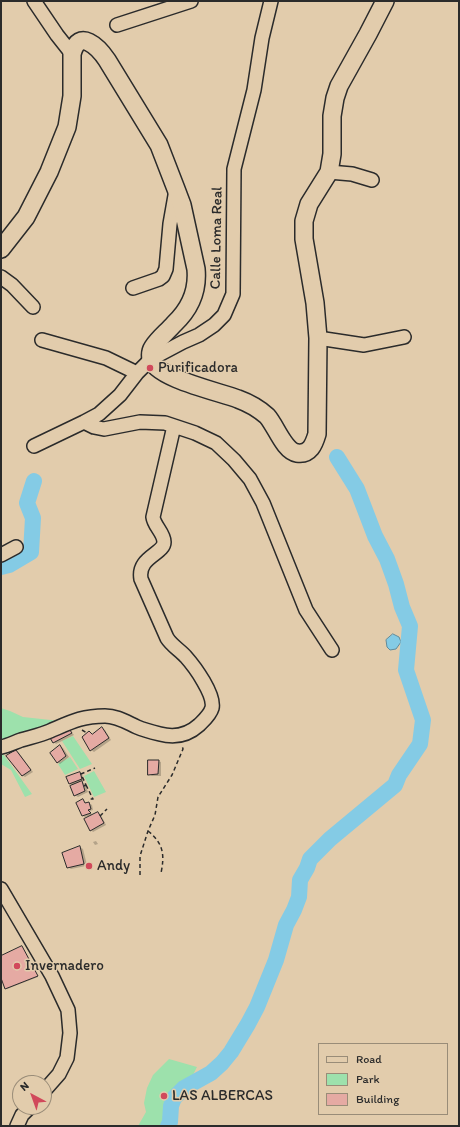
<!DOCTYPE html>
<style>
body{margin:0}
#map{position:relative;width:460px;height:1127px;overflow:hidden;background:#e2ccac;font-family:Itim,sans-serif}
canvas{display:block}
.frame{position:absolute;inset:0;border:2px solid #2b2b2b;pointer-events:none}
.legend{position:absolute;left:318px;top:1043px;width:130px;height:72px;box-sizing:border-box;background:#e2ccac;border:1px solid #998c78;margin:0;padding:5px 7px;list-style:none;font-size:12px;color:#2b2b2b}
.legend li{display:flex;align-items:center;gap:8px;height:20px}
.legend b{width:20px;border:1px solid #998c78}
.north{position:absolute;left:12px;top:1075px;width:40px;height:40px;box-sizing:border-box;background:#e2ccac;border:1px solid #998c78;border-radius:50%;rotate:319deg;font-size:11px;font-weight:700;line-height:16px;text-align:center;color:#2b2b2b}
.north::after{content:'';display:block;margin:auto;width:14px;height:18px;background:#d1495b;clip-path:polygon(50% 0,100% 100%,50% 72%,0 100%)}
</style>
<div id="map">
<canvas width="460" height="1127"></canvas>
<div class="frame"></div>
<ul class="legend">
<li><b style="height:5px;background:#e2ccac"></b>Road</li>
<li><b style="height:11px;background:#9de1ac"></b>Park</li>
<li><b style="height:11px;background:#e5aaa3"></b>Building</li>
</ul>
<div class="north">N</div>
</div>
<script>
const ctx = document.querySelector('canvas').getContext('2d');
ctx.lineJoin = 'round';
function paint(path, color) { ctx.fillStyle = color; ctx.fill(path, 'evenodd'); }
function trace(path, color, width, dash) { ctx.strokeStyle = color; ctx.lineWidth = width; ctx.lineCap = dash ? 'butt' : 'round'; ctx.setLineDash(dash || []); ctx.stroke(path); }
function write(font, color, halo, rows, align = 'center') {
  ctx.font = font + ' Itim,sans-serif'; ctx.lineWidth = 3; ctx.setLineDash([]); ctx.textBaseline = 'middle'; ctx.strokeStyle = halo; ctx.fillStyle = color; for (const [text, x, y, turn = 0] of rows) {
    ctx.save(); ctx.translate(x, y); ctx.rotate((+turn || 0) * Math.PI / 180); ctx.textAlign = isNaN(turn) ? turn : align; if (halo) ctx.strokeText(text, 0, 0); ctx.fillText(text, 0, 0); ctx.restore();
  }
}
paint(new Path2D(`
 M1,708L10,711L23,717L60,721L1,742Z
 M73,736L92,764L80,769L62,741Z
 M1,751L32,794L25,797L11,770L1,764Z
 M70,757L78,769L65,775L58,764Z
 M94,771L106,792L94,797L84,776Z
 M169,1059L197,1067L167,1126H138L146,1112L144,1103L147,1088L153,1075Z`), '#9de1ac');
const water = new Path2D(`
 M393,634L399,637L401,642L396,649L390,650L387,647L386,640Z`);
paint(water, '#84cbe5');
trace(water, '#608b9b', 1);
paint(new Path2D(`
 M102,728L105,730L111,740L94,752L91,750L89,732L93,735Z
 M69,729L74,735L56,744L54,742Z
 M60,746L63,748L69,757L60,764L57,762Z
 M16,751L19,753L33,772L25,777L22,775Z
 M158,761L161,762V776H152L149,774Z
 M80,773L82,774L84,781L82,782L85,784L88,792L78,797L75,795L74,786L70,784L68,777Z
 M83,801L86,804L89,803L92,805L93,810L90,811L92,815L85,817L83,816Z
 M98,814L101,815L106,825L93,832L91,830L93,815V816Z
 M96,841L98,844L95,845L93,842Z
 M80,847L83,849L87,865L93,863V868L89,870L86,866L71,869L68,867Z
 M23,948L38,977L7,989L1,976V957Z`), '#0003');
trace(new Path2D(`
 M1,567L9,565L31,552L33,518L27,503L34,481
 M168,1126L170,1122L171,1106L174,1098L184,1088L211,1073L222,1063L231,1052L248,1024L257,1007L276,960L286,925L294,910L299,897L300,880L307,868L310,859L330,839L395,785L399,775L420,744L423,720L406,670L410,626L402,607L396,584L387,559L375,536L357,489L337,457`), '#84cbe5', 16);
const building = new Path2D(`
 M67,726L72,733L53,743L49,736Z
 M102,727L109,738L90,751L82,737L89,731L92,734Z
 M60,745L66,756L57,763L50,753Z
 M16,750L31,770L22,776L6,756Z
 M148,760H159L158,774L148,775Z
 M80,772L82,779L69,784L66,777Z
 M82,781L85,791L74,796L70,786Z
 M83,799L85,803L89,802L91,809L88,810L91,813L82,816L76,803Z
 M98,812L104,823L90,831L84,819Z
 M80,846L84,864L67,868L62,853Z
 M22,946L38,976L5,989L1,978V956Z`);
paint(building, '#e5aaa3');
trace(building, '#2b2b2b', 1);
const minor = new Path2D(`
 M34,1L57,35L72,54
 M117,25L191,1
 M329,172L352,174L372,180
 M1,277L12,285L33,307
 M133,288L159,279L163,276L166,269L170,224L176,190
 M318,338L364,345L404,337
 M42,340L106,358L137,373
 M84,422L94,427L104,429L140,422L165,423L195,433L216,443L234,460L250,479L263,503L306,610L332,650
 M34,446L84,422L99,414L120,395L137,373L151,359L183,342L199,335L214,325L224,315L233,294L234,169L254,90L262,38L271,1
 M1,555L16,547
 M1,747C8,746 15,742 21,740C31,737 41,735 50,731C71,722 82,716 105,716C117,716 126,722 137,727C144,730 152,732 160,734C175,738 188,735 199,725C204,720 210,715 212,708C215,695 195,667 186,657C180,650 172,646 167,638L141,579C137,557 164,554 164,542C164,533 154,526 153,517L174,426
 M1,889L52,976L68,1010L70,1033L67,1058L59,1074L44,1091
 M17,1126L22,1115L30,1107`);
const major = new Path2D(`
 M1,249L26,217L49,172L67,127L72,96V54C79,27 99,48 107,60L159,145L176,189L182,205L196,269C198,290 190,309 174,324C167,332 159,338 153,347C151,350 150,354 151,359C155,378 220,392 238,399C249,403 258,408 267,416C276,426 284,451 297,453C310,455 314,444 317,434L318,338L315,303L304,239V221L309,204L329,172L332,154V116L335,98L339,86L368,34L385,1`);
trace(minor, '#2b2b2b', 16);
trace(major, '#2b2b2b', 20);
trace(new Path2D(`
 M82,730L87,733
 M86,785L93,799H90
 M84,786L86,785L81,774L95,768
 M100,816L107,809
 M148,831C163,843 165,854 161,873
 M140,875V856L148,831L155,815L158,797L172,775L183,749L182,745`), '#2b2b2b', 1.5, [4, 3]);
trace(minor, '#e2ccac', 13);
trace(major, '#e2ccac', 17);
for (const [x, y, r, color] of [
 [150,368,4,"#d1495b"],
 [89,866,4,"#d1495b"],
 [17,966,4,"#d1495b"],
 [164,1096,4,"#d1495b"]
]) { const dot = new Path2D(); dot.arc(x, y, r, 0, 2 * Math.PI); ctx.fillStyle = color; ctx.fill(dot); trace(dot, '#e2ccac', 1.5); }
write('15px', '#2b2b2b', '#e2ccac', [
 ["Calle Loma Real",217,238,-89]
]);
write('15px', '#2b2b2b', '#e2ccac', [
 ["Purificadora",158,368],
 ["Andy",97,866],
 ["Invernadero",25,966],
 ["LAS ALBERCAS",172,1096]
], 'left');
</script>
